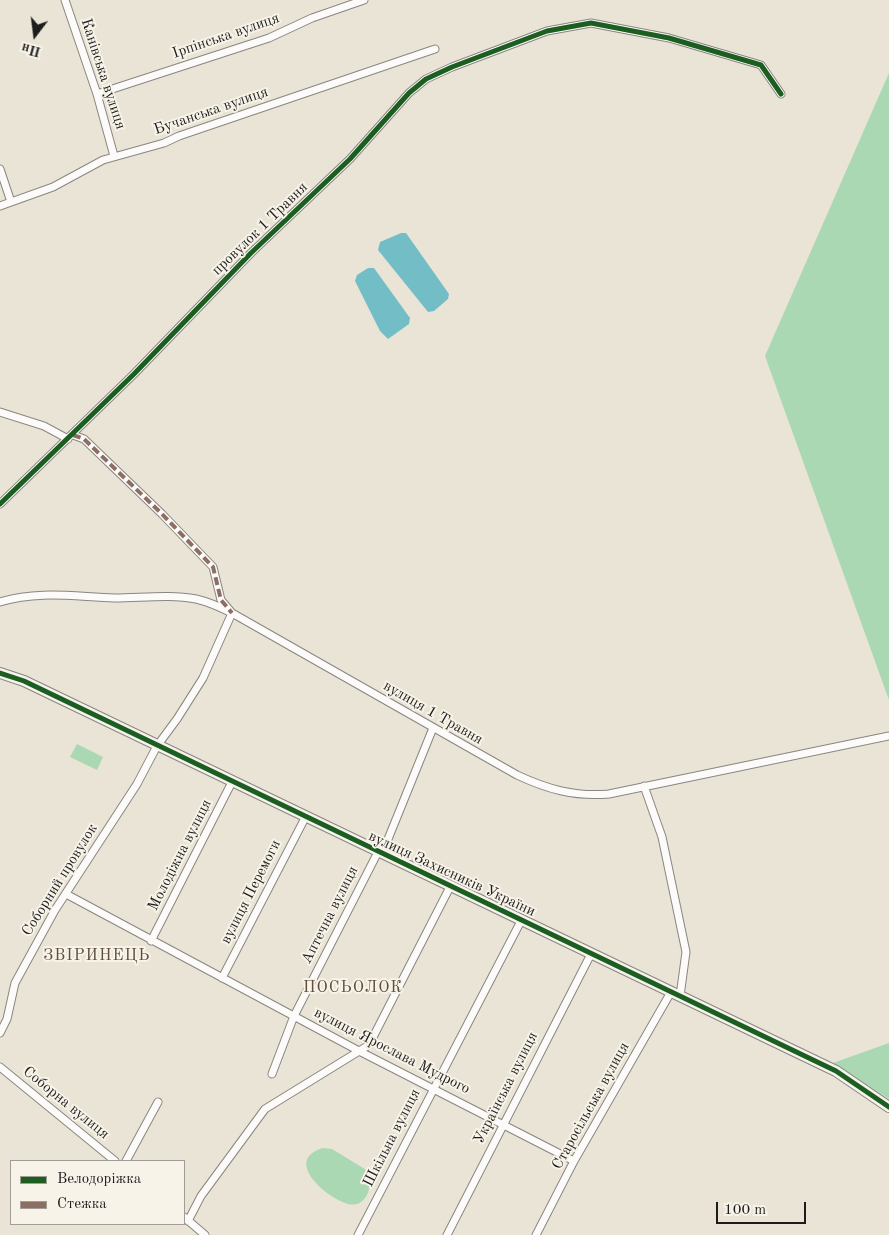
<!DOCTYPE html>
<meta charset="utf-8">
<style>
body{margin:0}
#map{position:relative;width:889px;height:1235px;overflow:hidden;background:#e9e4d6;font-family:"Old Standard TT",serif}
canvas{display:block}
.legend{position:absolute;left:10px;top:1160px;width:175px;height:65px;box-sizing:border-box;background:#f7f3e8;border:1px solid #9f9d96;margin:0;padding:6px 9px;list-style:none;font-size:15px;color:#1c1c1c}
.legend li{display:flex;align-items:center;gap:10px;height:25px}
.legend b{width:25px;border:1px solid #9f9d96}
.north{position:absolute;left:10px;top:10px;width:50px;height:50px;-webkit-text-stroke:4px #f7f3e8;paint-order:stroke;rotate:195deg;font-size:14px;font-weight:700;line-height:20px;text-align:center;color:#1c1c1c}
.north::after{content:'';display:block;margin:auto;width:18px;height:22px;background:#1c1c1c;clip-path:polygon(50% 0,100% 100%,50% 72%,0 100%)}
.scale{position:absolute;left:716px;top:1202px;width:90px;height:22px;box-sizing:border-box;border:2px solid #1c1c1c;border-top:0;padding-left:6px;font-size:15px;line-height:18px;white-space:nowrap;color:#1c1c1c;-webkit-text-stroke:4px #f7f3e8;paint-order:stroke}
</style>
<div id="map">
<canvas width="889" height="1235"></canvas>
<ul class="legend">
<li><b style="height:6px;background:#1b5e20"></b>Велодоріжка</li>
<li><b style="height:6px;background:#8d6e63"></b>Стежка</li>
</ul>
<div class="north">Пн</div>
<div class="scale">100 m</div>
</div>
<script>
const ctx = document.querySelector('canvas').getContext('2d');
ctx.lineJoin = 'round';
function paint(path, color) { ctx.fillStyle = color; ctx.fill(path, 'evenodd'); }
function trace(path, color, width, dash) { ctx.strokeStyle = color; ctx.lineWidth = width; ctx.lineCap = dash ? 'butt' : 'round'; ctx.setLineDash(dash || []); ctx.stroke(path); }
function write(font, color, halo, rows, align = 'center') {
  ctx.font = font + ' "Old Standard TT",serif'; ctx.lineWidth = 4; ctx.setLineDash([]); ctx.textBaseline = 'middle'; ctx.strokeStyle = halo; ctx.fillStyle = color; for (const [text, x, y, turn = 0] of rows) {
    ctx.save(); ctx.translate(x, y); ctx.rotate((+turn || 0) * Math.PI / 180); ctx.textAlign = isNaN(turn) ? turn : align; if (halo) ctx.strokeText(text, 0, 0); ctx.fillText(text, 0, 0); ctx.restore();
  }
}
paint(new Path2D(`
 M889,73V700L765,356Z
 M77,744L103,757L97,770L70,757Z
 M889,1043V1099L833,1063Z
 M323,1148L332,1149L368,1171C374,1186 366,1211 345,1203C325,1196 283,1160 323,1148Z`), '#aad8b2');
paint(new Path2D(`
 M401,233H406L449,294L448,299L434,311L428,312L378,250L380,242Z
 M368,268H374L410,318L409,324L388,339L380,331L355,281L357,275Z`), '#73bec6');
const street = new Path2D(`
 M65,0L97,94L114,156
 M97,94L269,38L312,18L364,0
 M0,169L11,202
 M0,206L53,187L103,160L164,143L179,136L435,49
 M0,412L44,426L68,439
 M0,504L134,374L251,253L350,159L409,93L426,79L452,67L547,31L591,23L669,38L761,65L781,94
 M0,602C39,590 76,597 115,598C141,598 170,594 196,599C209,602 220,607 232,613L517,775C547,789 574,797 609,794L889,736
 M382,854L433,728
 M66,894L359,1051L574,1161
 M151,941L232,782
 M222,978L305,818
 M0,1033L7,1019L15,983L55,910L137,784L157,746L177,719L203,678L232,613L221,600L213,567L162,514L84,439L73,435
 M0,1067L115,1161
 M272,1074L294,1016L378,852
 M126,1161L158,1102
 M184,1217L205,1235
 M188,1221L201,1196L265,1109L369,1045L450,887
 M358,1235L521,921
 M447,1235L591,954
 M536,1235L574,1161L671,992L680,996L686,952L662,837L644,786`);
const secondary = new Path2D(`
 M0,673L24,681L836,1071L889,1107`);
trace(street, '#898680', 9);
trace(secondary, '#898680', 12);
trace(street, '#fcfbf9', 7);
trace(secondary, '#f6f2ee', 10);
trace(new Path2D(`
 M73,435L84,439L162,514L213,567L221,600L232,613`), '#8d6e63', 4, [8, 4]);
trace(new Path2D(`
 M0,504L134,374L251,253L350,159L409,93L426,79L452,67L547,31L591,23L669,38L761,65L781,94
 M0,673L24,681L836,1071L889,1107`), '#1b5e20', 5);
write('15px', '#1c1c1c', '#f7f3e8', [
 ["Ірпінська вулиця",226,36,-19],
 ["Канівська вулиця",103,74,72],
 ["Бучанська вулиця",211,111,-19],
 ["провулок 1 Травня",260,229,-44],
 ["вулиця 1 Травня",433,713,30],
 ["Молодіжна вулиця",180,855,-63],
 ["вулиця Захисників України",452,874,25],
 ["Соборний провулок",60,880,-58],
 ["вулиця Перемоги",251,892,-63],
 ["Аптечна вулиця",330,915,-63],
 ["вулиця Ярослава Мудрого",392,1051,27],
 ["Українська вулиця",506,1088,-63],
 ["Соборна вулиця",66,1103,39],
 ["Старосільська вулиця",591,1106,-61],
 ["Шкільна вулиця",392,1138,-63]
]);
ctx.letterSpacing = '1px';
write('16px', '#614f3e', '#f7f3e8', [
 ["ЗВІРИНЕЦЬ",97,956],
 ["ПОСЬОЛОК",353,988]
]);
ctx.letterSpacing = '0px';
</script>
